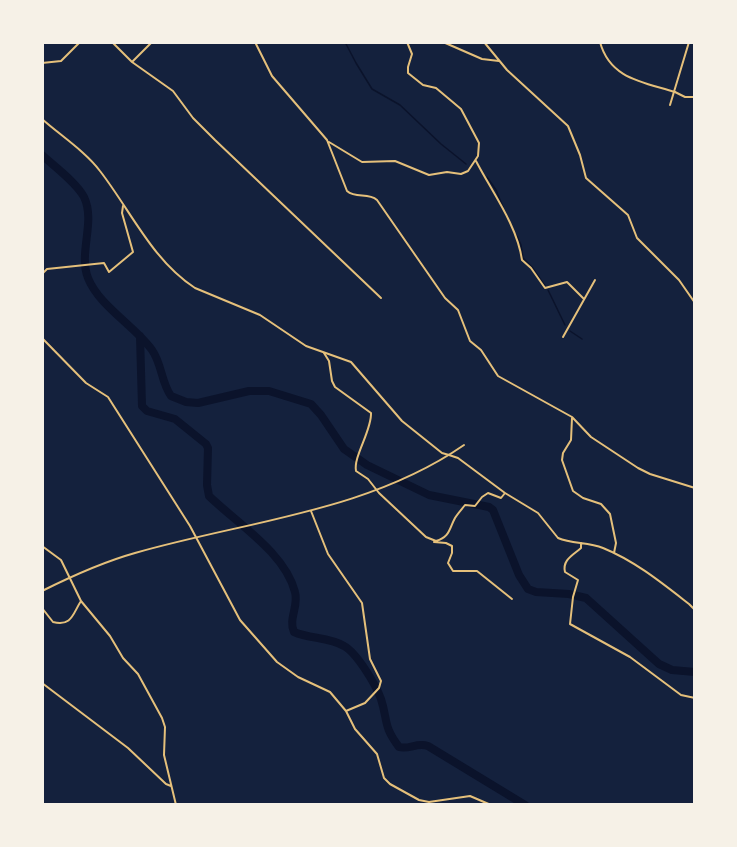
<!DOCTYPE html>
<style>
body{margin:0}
#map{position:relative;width:737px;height:847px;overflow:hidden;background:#14213d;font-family:"Space Grotesk",sans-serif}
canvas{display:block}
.frame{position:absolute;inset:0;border:44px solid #f6f1e7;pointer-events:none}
</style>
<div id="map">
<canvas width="737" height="847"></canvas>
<div class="frame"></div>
</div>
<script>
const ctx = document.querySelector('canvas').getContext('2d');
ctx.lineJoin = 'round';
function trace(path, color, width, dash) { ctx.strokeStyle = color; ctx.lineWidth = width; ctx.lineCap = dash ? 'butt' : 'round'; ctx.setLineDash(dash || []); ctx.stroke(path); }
trace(new Path2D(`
 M345,42L356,63L372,89L400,105L441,144L466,164
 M487,177L496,190L503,207
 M517,236L521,245L523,258L532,267L545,286
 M548,290L565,325
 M570,331L582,339`), '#0b132b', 1.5);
trace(new Path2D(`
 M42,155C54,166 77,183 84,197C96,222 78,253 88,278C99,306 135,326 152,350C162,364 161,382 171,396L186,402L198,403L249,391H269L311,404L321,415L344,449L367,465L429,495L489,507L493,510L519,575L528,589L536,592L569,594L586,598L659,664L672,670L695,672
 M140,336L142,406L147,411L175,419L206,444L208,448L207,485L209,496C238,524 285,553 295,592C299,606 288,619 294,632C310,639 329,637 344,646C357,653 376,685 381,699C388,721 383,726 399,747C409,750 417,742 428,746L525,805`), '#0b132b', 8);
trace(new Path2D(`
 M112,42L132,62L173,91L193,118L215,140L381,298
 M255,42L272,76L327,140L347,191C356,199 368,192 377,200L445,298L458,310L470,341L481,350L498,376L572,417L591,437L638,468L650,474L695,488
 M443,42L482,59L499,61
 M484,42L507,70L568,126L580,155L586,178L628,215L637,238L679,280L695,303
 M132,62L152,42
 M42,63L61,61L80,42
 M675,92L685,97H695
 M329,142L362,162L395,161L429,175L447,172L461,174L468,171L478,156L479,143L461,109L436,88L423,85L408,73V67L412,54L407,42
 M476,161C492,192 517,225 522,260L531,268L545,288L567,282L584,299
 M42,274L47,269L104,263L109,272L133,252L122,213L123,206
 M42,338L86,383L108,397L190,526L240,620L277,662L298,677L330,692L346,711L355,729L377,754L384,778L390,784L419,800L429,802L470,796L491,805
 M324,353L329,361L332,381L335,387L371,413C372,430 353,457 356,471L368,479L379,493L426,537L436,541C450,537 449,529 455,518C458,513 462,509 465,505L475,506L482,497L488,493L501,498L505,493
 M572,418L571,440L563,453L562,460L573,491L583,498L601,504L610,514L616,543L614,553
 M449,455L458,458L505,493L538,513L558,538C572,544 588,542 603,548C635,561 662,583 689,604L695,610
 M311,511L328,554L362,603L370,659L381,681L379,688L365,703L346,711
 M434,542L446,543L452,546V553L448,563L453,571H477L512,599
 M581,543V548C573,555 562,560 565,572L578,580L573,597L570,624L630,657L681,695L695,698
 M42,546L61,560L81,601L110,636L123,658L138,674L162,718L165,727L164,755L176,805
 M42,608L53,622C72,627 73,613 81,601
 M42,683L128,748L166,784L171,786`), '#e5c07b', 2);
trace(new Path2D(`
 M600,42C610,79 643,82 675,92
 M670,105L689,42
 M42,119C60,135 86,152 100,171C131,211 152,260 195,288L260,315L306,346L351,362L402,421L442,453L449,455
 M563,337L595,280
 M42,591C72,576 103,562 135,553C246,521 367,512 464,445`), '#e5c07b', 2);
</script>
